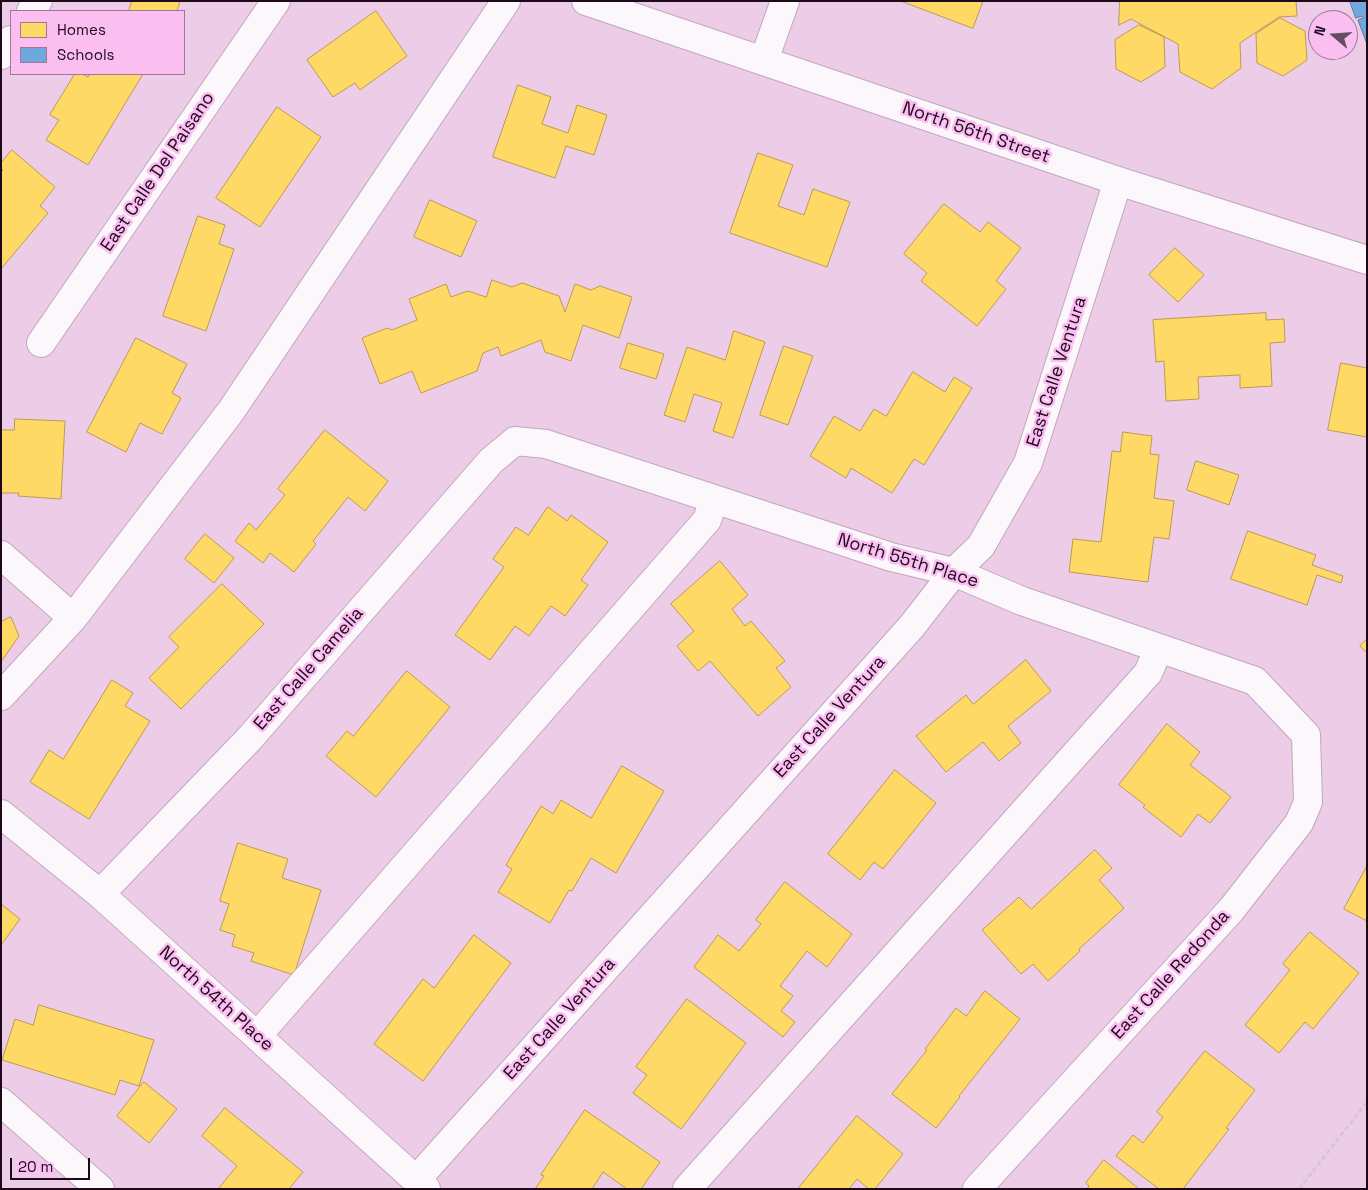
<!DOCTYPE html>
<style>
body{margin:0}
#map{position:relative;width:1368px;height:1190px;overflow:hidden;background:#edcce7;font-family:"Space Grotesk",sans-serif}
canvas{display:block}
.frame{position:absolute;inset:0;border:2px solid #1e091c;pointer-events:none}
.legend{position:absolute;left:10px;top:10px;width:175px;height:65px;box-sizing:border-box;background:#fabef1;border:1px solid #a2769c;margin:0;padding:6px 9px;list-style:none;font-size:15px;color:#1e091c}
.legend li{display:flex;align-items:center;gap:10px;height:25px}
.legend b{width:25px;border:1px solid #a2769c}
.north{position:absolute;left:1308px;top:10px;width:50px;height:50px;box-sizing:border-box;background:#fabef1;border:1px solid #a2769c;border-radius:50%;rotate:288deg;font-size:14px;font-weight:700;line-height:20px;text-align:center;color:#1e091c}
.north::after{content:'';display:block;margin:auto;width:18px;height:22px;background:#664d63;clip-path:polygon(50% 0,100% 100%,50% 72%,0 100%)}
.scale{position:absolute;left:10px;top:1158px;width:80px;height:22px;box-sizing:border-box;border:2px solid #1e091c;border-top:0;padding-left:6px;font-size:15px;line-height:18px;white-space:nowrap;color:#1e091c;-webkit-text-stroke:4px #fabef1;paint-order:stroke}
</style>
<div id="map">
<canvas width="1368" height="1190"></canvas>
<div class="frame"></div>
<ul class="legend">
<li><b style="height:14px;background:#ffd966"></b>Homes</li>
<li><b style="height:14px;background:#6fa8dc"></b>Schools</li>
</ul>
<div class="north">N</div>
<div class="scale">20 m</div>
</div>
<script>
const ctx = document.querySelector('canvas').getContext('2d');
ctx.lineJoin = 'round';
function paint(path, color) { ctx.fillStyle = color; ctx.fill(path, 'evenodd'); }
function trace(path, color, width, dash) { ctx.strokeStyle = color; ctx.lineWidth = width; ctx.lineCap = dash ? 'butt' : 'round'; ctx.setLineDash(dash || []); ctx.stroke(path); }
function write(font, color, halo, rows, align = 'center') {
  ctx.font = font + ' "Space Grotesk",sans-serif'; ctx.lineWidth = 5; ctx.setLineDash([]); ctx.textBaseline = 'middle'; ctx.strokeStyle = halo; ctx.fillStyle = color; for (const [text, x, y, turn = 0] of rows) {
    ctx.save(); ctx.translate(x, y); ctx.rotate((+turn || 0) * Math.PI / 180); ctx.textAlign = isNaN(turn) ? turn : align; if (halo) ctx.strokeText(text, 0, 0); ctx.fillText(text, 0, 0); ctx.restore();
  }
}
const homes = new Path2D(`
 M132,1H180L177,11H129Z
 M901,1H983L973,28Z
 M1120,1H1296L1297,16L1279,17L1240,43L1241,68L1212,89L1180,72L1178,44L1131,19L1119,25Z
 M376,11L407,56L360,90L355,83L333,97L307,60Z
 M1280,18L1305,31L1307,60L1283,76L1257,63L1256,34Z
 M1139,25L1164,37L1165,67L1141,82L1116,69L1115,40Z
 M75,74H82L88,77L90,74H143L88,165L46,140L59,120L50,115Z
 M518,85L551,97L542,124L568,133L577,105L607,115L594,155L566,146L555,178L493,157Z
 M277,107L321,137L260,227L216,198Z
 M12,150L55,187L40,206L48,213L1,269V172L3,170L1,168V163Z
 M758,153L793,165L778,206L804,215L813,189L850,202L827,267L730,233Z
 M430,200L477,221L461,257L414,237Z
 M944,204L980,232L988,222L1021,248L996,281L1006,289L977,326L921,281L927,273L904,254Z
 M198,216L225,225L219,244L234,249L206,331L163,316Z
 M1175,248L1204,275L1178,302L1149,275Z
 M492,280L512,287L522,283L559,296L565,312L575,284L591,290L600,286L632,297L619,338L583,325L571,361L545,352L541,340L501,356L498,347L483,353L477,371L421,393L412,371L380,384L362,338L387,328L392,330L417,320L409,299L446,284L451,297L468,291L486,297Z
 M1266,313V320L1284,319L1285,342L1270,343L1272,386L1240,388V375L1198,377L1199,399L1166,401L1164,361L1156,362L1153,320Z
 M734,331L765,342L733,438L713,431L722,403L694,394L685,422L664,415L687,347L725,360Z
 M136,338L187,364L172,393L181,398L162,434L140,423L126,452L87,432Z
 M628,343L664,354L656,379L620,368Z
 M784,346L813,356L788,425L760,415Z
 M1341,363L1367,368V437L1328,430Z
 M913,372L945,392L954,377L972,388L924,465L914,459L892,493L851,468L846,478L810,456L834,416L860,431L874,409L886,416Z
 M15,419L65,421L61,499L18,496L19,493H1V430H14Z
 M325,430L388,481L365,511L348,497L313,541L316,544L294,572L270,553L263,563L235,541L249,523L256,530L285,495L278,489Z
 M1123,432L1152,436L1150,454L1159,455L1154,498L1174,501L1169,539L1154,537L1148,582L1069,572L1073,539L1101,542L1112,451L1120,452Z
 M1196,461L1239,475L1229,505L1187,490Z
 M548,507L567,521L571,515L608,542L581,580L588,585L565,616L551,606L529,636L515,626L490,660L455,635L504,567L493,559L516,527L528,535Z
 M1248,531L1316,555L1312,565L1343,576L1341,583L1317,575L1307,605L1231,579Z
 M205,534L234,558L214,583L185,559Z
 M720,561L748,595L732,609L745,626L751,621L785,661L776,668L791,687L758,716L710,661L698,671L677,646L694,631L671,604Z
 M222,584L264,624L181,709L149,678L179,647L169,637Z
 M11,617L19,636L1,662V622Z
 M1367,639V653L1360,646Z
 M1026,660L1051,691L1008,726L1021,743L999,761L983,742L946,772L916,736L966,695L973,704Z
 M407,671L450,707L376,797L326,756L347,731L353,736Z
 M112,680L133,693L125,706L150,721L89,819L30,782L49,750L63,759Z
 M1167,724L1200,752L1190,765L1231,797L1210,823L1198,814L1181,837L1143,807L1145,805L1119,785Z
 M622,766L664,791L616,873L591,858L572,891L569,890L550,923L498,892L512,869L506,865L541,806L553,814L561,800L591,818Z
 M895,770L936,803L883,869L874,862L860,880L828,854Z
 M238,843L288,859L282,878L321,890L294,975L251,961L254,953L232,946L235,935L220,930L229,904L220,901Z
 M1095,850L1112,868L1099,880L1124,908L1079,949L1080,951L1048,981L1033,964L1021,974L982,930L1019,897L1031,909Z
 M1367,866V921L1344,909Z
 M785,882L852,934L827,967L807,951L780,986L793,996L781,1011L795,1022L783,1037L694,967L718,935L739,951L761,924L756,920Z
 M1,904L20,919L1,945Z
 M1310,932L1359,973L1313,1029L1305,1022L1279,1053L1245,1025L1290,970L1283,964Z
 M474,935L511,963L423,1081L374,1044L423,979L434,988Z
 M985,991L1020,1019L959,1096L960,1097L936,1128L892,1094L927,1050L925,1049L956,1008L966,1016Z
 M687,999L746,1043L681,1129L633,1093L647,1075L636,1067Z
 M39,1005L154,1040L139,1086L120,1080L115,1095L2,1060L15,1019L33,1025Z
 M1205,1051L1255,1090L1226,1128L1229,1129L1183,1189H1159L1116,1156L1133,1135L1143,1143L1163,1117L1157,1112Z
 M144,1082L177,1109L149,1143L117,1116Z
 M225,1108L303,1172L289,1189H218L237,1166L202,1136Z
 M585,1110L660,1162L641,1189H627L603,1172L592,1189H535L544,1176L541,1175Z
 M857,1116L903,1154L875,1189H869L857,1179L849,1189H798Z
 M1104,1160L1139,1189H1087L1089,1186L1086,1183Z`);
paint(homes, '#ffd966');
trace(homes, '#bc9b50', 1);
const schools = new Path2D(`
 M1350,1H1367V44L1358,20L1363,18L1362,16L1356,18Z`);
paint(schools, '#6fa8dc');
trace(schools, '#5778a2', 1);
const minor = new Path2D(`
 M31,11L38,1
 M1,55L11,40
 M764,60L785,1
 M41,343L276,1
 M1,555L73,618
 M1,696L73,618L231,411L506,1
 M1,814L100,894L426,1189
 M100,894L250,738L491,461L515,441L546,444L891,557L954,572L1022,601L1255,681L1306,735L1308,802L1299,823L1231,910L977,1189
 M257,1036L707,520L714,499
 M1,1102L100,1189
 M416,1180L912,626L954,572L981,546L1028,463L1118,181
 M687,1189L1148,673L1159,648`);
const major = new Path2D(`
 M586,1L1118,181L1367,260`);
trace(minor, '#c0a7bd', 30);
trace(major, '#c0a7bd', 30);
trace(new Path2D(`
 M1299,1189L1367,1102`), '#d2c9d0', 3, [5, 2.5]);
trace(minor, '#fcf7fb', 28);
trace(major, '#fcf7fb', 28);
write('18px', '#1e091c', '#fabef1', [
 ["North 56th Street",976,133,19],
 ["East Calle Del Paisano",158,172,-56],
 ["East Calle Ventura",1057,372,-72],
 ["North 55th Place",908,561,17],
 ["East Calle Camelia",309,669,-49],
 ["East Calle Ventura",830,717,-48],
 ["East Calle Redonda",1171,975,-48],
 ["North 54th Place",216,999,42],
 ["East Calle Ventura",560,1019,-48]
]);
</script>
